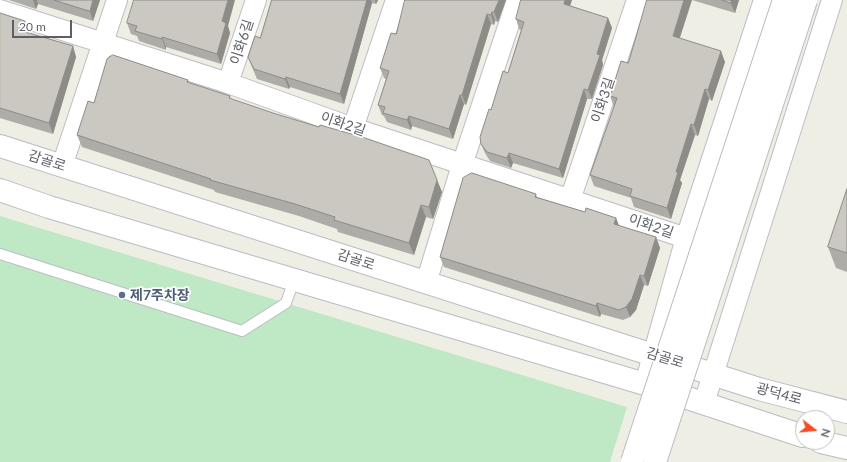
<!DOCTYPE html>
<meta charset="utf-8">
<style>
body{margin:0}
#map{position:relative;width:847px;height:462px;overflow:hidden;background:#efeee4;font-family:Lato,sans-serif}
canvas{display:block}
.north{position:absolute;left:795px;top:410px;width:40px;height:40px;box-sizing:border-box;background:#fff;border:1px solid #bebfc2;border-radius:50%;rotate:106deg;font-size:11px;font-weight:700;line-height:16px;text-align:center;color:#5c5f66}
.north::after{content:'';display:block;margin:auto;width:14px;height:18px;background:#f34d27;clip-path:polygon(50% 0,100% 100%,50% 72%,0 100%)}
.scale{position:absolute;left:12px;top:20px;width:60px;height:18px;box-sizing:border-box;border:2px solid #5c5f66;border-top:0;padding-left:5px;font-size:12px;line-height:14px;white-space:nowrap;color:#5c5f66;-webkit-text-stroke:3px #fff;paint-order:stroke}
</style>
<div id="map">
<canvas width="847" height="462"></canvas>
<div class="north">N</div>
<div class="scale">20 m</div>
</div>
<script>
const ctx = document.querySelector('canvas').getContext('2d');
ctx.lineJoin = 'round';
function paint(path, color) { ctx.fillStyle = color; ctx.fill(path, 'evenodd'); }
function trace(path, color, width, dash) { ctx.strokeStyle = color; ctx.lineWidth = width; ctx.lineCap = dash ? 'butt' : 'round'; ctx.setLineDash(dash || []); ctx.stroke(path); }
function write(font, color, halo, rows, align = 'center') {
  ctx.font = font + ' Lato,"Noto Sans KR",sans-serif'; ctx.lineWidth = 3.5; ctx.setLineDash([]); ctx.textBaseline = 'middle'; ctx.strokeStyle = halo; ctx.fillStyle = color; for (const [text, x, y, turn = 0] of rows) {
    ctx.save(); ctx.translate(x, y); ctx.rotate((+turn || 0) * Math.PI / 180); ctx.textAlign = isNaN(turn) ? turn : align; if (halo) ctx.strokeText(text, 0, 0); ctx.fillText(text, 0, 0); ctx.restore();
  }
}
paint(new Path2D(`
 M0,216L627,407L610,462H0Z`), '#bfe8c4');
const service = new Path2D(`
 M0,254L242,331L286,303L294,280`);
const minor = new Path2D(`
 M0,10L228,83L353,128L686,238
 M228,83L256,0
 M353,128L396,0
 M62,166L117,0
 M570,200L637,0
 M426,283L462,165L517,0
 M645,384L686,238L764,0
 M704,403L832,0`);
const secondary = new Path2D(`
 M0,146L759,389L847,412
 M0,190L49,207L645,384L803,436
 M821,442L847,448`);
trace(service, '#bcbdc4', 12);
trace(minor, '#bcbdc4', 22);
trace(secondary, '#babcc3', 24);
trace(service, '#fff', 10);
trace(minor, '#fff', 20);
trace(secondary, '#fff', 22);
const secondaryBridge = new Path2D(`
 M632,462L784,0
 M655,462L806,0`);
trace(secondaryBridge, '#babcc3', 24, []);
trace(secondaryBridge, '#fff', 22);
paint(new Path2D(`
 M9,0H100L93,21L38,4L36,9Z
 M272,0H378L376,4L372,3L344,104L290,87L289,89L257,79L252,67L248,57L260,38Z
 M506,0L498,22L495,21L494,25L491,24L466,105L464,104L453,139L412,126L411,130L387,122L384,116L382,115L378,105L386,79L384,78L380,68L396,34Z
 M572,0L570,6L608,18L612,28L602,60L603,65L592,99H587L563,178L513,163L511,168L490,161L485,153L481,144L491,110L508,73L521,30L519,29L516,19Z
 M692,0H739L735,13Z
 M0,13L29,31V33L73,46L76,57L53,134L13,122L0,118Z
 M127,23L228,26L230,33L221,64L166,47V50L139,41L137,36L131,34Z
 M680,38L725,62L712,101L709,99L698,136L695,135L680,180L682,183L671,219L634,207L631,198L594,186L590,175L614,107L610,96L628,63Z
 M188,80L189,83L230,96L231,99L437,180L442,192L433,219L426,217L414,255L338,232L337,229L299,216L215,192L214,190L82,147L77,135L94,103Z
 M847,189V272L836,268L828,247Z
 M536,194L537,197L585,212L616,218L619,226L656,237L660,248L648,286L644,285L636,310L630,317L623,320L601,314L600,317L444,267L440,257Z`), '#aeaca6');
paint(new Path2D(`
 M33,0H37L38,4L36,9Z
 M93,0H100L93,21L90,11Z
 M228,0H235L228,26L230,33L221,64L217,54L222,21Z
 M367,0H371L372,3L344,104L340,94Z
 M375,0H378L376,4Z
 M499,0H506L498,22L494,12Z
 M565,0H572L567,14L564,4Z
 M684,0H692L677,47L673,36Z
 M731,0H739L735,13L731,3Z
 M492,12L495,21L494,25L491,15Z
 M487,14L491,24L466,105L462,95Z
 M608,18L612,28L602,60L603,65L592,99L588,90L597,54Z
 M25,21L29,31L26,41L22,31Z
 M162,37L166,47V50L162,39Z
 M73,46L76,57L53,134L49,123Z
 M721,51L725,62L712,101L708,90Z
 M286,77L290,87L289,89L285,79Z
 M584,89L587,99L563,178L559,169Z
 M705,89L709,99L698,136L694,125Z
 M460,95L464,104L453,139L449,129Z
 M409,116L412,126L411,130L407,120Z
 M691,124L695,135L680,180L682,183L671,219L667,208L676,172Z
 M509,153L513,163L511,168L507,158Z
 M437,180L442,192L433,219L429,207Z
 M421,205L426,217L414,255L409,243Z
 M616,218L620,228L614,224Z
 M656,237L660,248L648,286L644,276Z
 M640,275L644,285L636,310L630,317L626,307Z
 M597,303L601,314L600,317L596,306Z`), '#8d8c87');
const building = new Path2D(`
 M54,0H93L90,11Z
 M134,0H228L222,21L226,23L217,54L162,37V39L135,31L137,26L127,23Z
 M272,0H367L340,94L286,77L285,79L254,69L248,57L255,36L260,38Z
 M405,0H499L494,12H492L491,15L487,14L462,95H460L449,129L409,116L407,120L383,113L385,107L378,105L389,71L380,68L391,33L396,34Z
 M521,0H565L564,4L608,18L597,54L600,55L588,90L584,89L559,169L509,153L507,158L487,152L481,144L480,137L489,109L491,110L503,71L508,73L524,22L516,19Z
 M647,0H684L673,36L721,51L708,90L705,89L694,125L691,124L676,172H678L667,208L630,196L632,189L590,175L617,98L610,96L621,61L628,63Z
 M722,0H731V3Z
 M0,13L25,21L22,31L73,46L49,123L0,108Z
 M113,55L188,80L187,82L230,96L229,98L273,113L319,127L320,125L362,137L429,160L437,180L429,207L421,205L409,243L334,220L335,217L295,204L210,180L211,179L77,135L88,101L94,103L107,59Z
 M472,173L536,194L535,197L585,212L586,208L616,218L614,224L656,237L644,276L640,275L632,299L626,307L619,310L597,303L596,306L440,257L463,178Z
 M847,189V253L828,247Z`);
paint(building, '#cac8c1');
trace(building, '#8d8c87', 1);
for (const [x, y, r, color] of [
 [122,295,4,"#5c6f8a"]
]) { const dot = new Path2D(); dot.arc(x, y, r, 0, 2 * Math.PI); ctx.fillStyle = color; ctx.fill(dot); trace(dot, '#fff', 1.5); }
write('14px', '#5c5f66', '#fff', [
 ["이화6길",242,42,-72],
 ["이화3길",603,100,-72],
 ["이화2길",343,124,19],
 ["감골로",47,161,18],
 ["이화2길",651,226,19],
 ["감골로",356,260,18],
 ["감골로",665,358,17],
 ["광덕4로",779,394,15]
]);
write('bold 14px', '#4e5e75', '#fff', [
 ["제7주차장",130,295]
], 'left');
</script>
